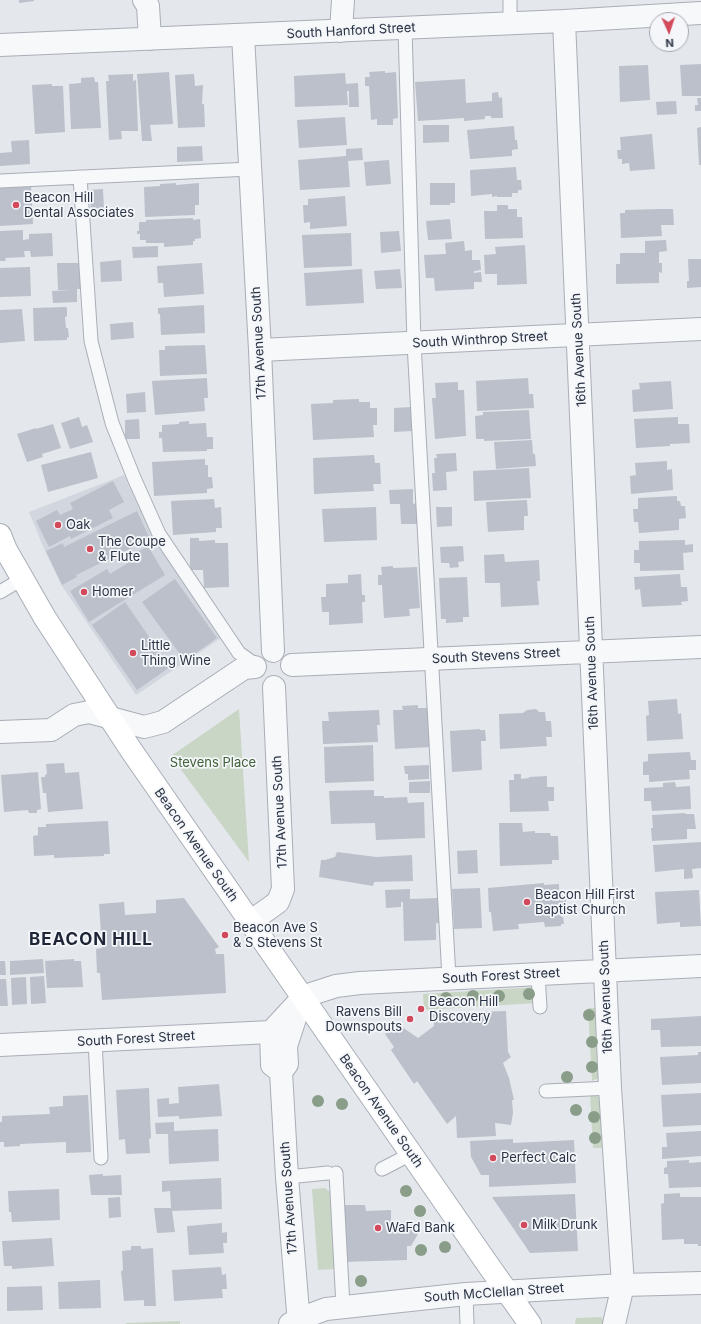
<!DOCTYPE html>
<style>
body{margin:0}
#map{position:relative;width:701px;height:1324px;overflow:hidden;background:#e4e7ec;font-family:Inter,sans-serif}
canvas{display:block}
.north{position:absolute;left:649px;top:12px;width:40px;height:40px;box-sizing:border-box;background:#f4f6f9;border:1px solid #a4a8b1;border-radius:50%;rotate:177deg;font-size:11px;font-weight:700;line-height:16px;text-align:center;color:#2b3445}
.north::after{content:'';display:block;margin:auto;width:14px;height:18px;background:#d1495b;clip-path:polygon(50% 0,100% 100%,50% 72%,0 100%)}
</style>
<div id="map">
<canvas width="701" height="1324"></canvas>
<div class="north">N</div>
</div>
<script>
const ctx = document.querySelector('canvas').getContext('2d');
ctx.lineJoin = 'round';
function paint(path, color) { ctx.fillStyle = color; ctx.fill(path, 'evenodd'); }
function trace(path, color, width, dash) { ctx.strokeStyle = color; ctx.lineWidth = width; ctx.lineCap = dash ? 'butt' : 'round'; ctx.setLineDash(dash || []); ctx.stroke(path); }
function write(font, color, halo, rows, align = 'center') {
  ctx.font = font + ' Inter,sans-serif'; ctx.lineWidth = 3.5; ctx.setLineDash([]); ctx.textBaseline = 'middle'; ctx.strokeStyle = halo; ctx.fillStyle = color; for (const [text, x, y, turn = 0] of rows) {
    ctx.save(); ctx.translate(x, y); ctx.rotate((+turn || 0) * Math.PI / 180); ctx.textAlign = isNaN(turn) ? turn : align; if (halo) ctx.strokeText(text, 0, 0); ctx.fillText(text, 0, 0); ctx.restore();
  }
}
paint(new Path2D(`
 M124,475L155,539L221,638L136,695L62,586L45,551L29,512Z`), '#d2d6de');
paint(new Path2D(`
 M239,709L249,862L171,756Z
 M536,987L537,1003L424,1010L423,994Z
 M588,1008H598L601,1077L592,1081Z
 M590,1095L602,1097L605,1148H593Z
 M325,1188L332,1194L336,1269L318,1270L312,1189Z
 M601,1317L605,1323L604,1324H575L576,1318Z
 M180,1321V1324H126V1323Z`), '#c9d6c5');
paint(new Path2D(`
 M19,0H34V1L19,3Z
 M701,64V96H682L680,65Z
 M648,65L650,100L620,102L619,66Z
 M385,71V73L396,72L398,118L393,119V125H377V119L371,120L369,86H365V77H370L369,72Z
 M169,72L173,124L150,125L152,141H142L137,74Z
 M345,73L346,84L358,83L359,107H349V91H347L348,105L295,107L294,76Z
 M133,74V81L136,80L138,131H121L122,139L109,140L106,81H109L108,75Z
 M194,74L195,86L203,85L202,104H204L205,127L178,128L175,75Z
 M94,77L95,82H98L101,128L71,129L69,84L81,83V78Z
 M465,79L466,103L492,101V93L498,92L499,98L502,97L503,118H491V116H485V119L464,121V118L418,121L415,82Z
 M52,84V86H63L65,132L35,134L32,85Z
 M697,98H701V111H695V105H698Z
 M676,101L677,114L657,115L656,102Z
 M345,117L347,145L299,148L297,120Z
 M423,125H449V142L423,143Z
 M514,126L515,140H517L518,149L512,150V156L470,159L467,130Z
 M701,127V165H699L697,128Z
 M652,134L655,169L630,171L629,163L622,164V159H618L617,150H621L620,137Z
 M29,140L30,164L0,166V153L12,152L11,141Z
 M202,146L203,161L177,162V147Z
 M362,148L363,160L348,161L350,187L300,190L298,160L346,156V149Z
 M389,160L391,184L366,186L364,162Z
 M516,167L517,180H521L522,190H518V193H512V197H497V196L492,197V194L471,196L470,170Z
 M176,183V185L199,183V205H195V215L145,217L144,187L160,186V184Z
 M430,183H455V203H450V205H430Z
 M31,185L33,224L0,226V186Z
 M103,189L104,210L91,211L90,190Z
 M345,196L347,226L310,229V222L304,223L303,205H308V199Z
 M497,205H508V209H517V217H522L523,238L485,239L484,211H497Z
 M659,209H673L674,225H661L662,236L621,238L620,213H625V210Z
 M193,218V220L200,219L201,238L195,239V241H193V245L164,247V243H146V240H140V234H137V231H139V222H146V220Z
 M450,219L452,239L428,240L426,221Z
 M23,230V240L29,239V234L52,233L53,256L31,257L30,251H24L25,257L5,258L6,261H0V231Z
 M399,231L401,251L381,253L380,232Z
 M351,233L352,266L304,268L302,235Z
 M666,240L667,251L659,252V263H662V273L659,272V283L616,284V264H620V253H645V241Z
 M464,241L465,251L472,250V260H480L481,270L474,271V273L481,272L482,282H474V289L435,291L434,278H426L424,255L446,254L445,243Z
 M525,245L527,284L497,285V274H485L484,255L496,254L495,247Z
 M158,246V257L133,258L132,247Z
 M688,259H701V287L687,288V281H689Z
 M121,260L122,281L101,282L100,262Z
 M57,263H82L83,289H77V302L53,303L52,291L71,290H58Z
 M202,263L204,294L164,297L163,283H158L157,266Z
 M30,267L31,296L0,297V268Z
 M362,269L364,303L306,306L304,273Z
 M400,269L402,288L376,289L374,271Z
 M204,305L205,333L161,335L160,314H158V308Z
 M66,307L67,308V316L65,317L66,328H68L69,338L67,337V340L34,341L33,308Z
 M22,309L25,341L0,343V310Z
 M133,322L134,338L111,340L110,324Z
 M205,345L207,374L160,376L159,350H165V346Z
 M207,378L208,398H204L205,411L155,415L152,381Z
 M528,378L529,394H533L534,408L477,411L476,381Z
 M671,381L673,409L633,412L632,390L640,389L639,383Z
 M458,382V390H464L466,436L435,439L432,398H436L435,383Z
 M145,392L146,412L127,413L126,394Z
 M359,399V402H370V408H377V425H373L374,437L313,440L311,404L333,403V400Z
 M411,407L412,431L394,432V408Z
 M529,410L531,439L484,441V439H476L475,416L483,415V412Z
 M79,417L82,427L87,425L93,442L70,449L61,423Z
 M678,417V424H689L690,443L670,444V446L636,448L634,419Z
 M139,419L140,439H125V420Z
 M189,421V424L206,423L207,437H213V449H207V451L163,452L162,438H159V432H162V425L179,424V422Z
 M53,424L61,448L42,454L43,457L27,462L17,434L36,428V429Z
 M532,440L533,454H535L536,466L496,469L494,442Z
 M91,452L98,478L48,492L41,465Z
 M456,453L457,471L446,472L447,490L433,491L432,473H435L434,458H437L436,454Z
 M374,455L375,463H380L381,484H373L374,491L314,494L313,458Z
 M205,459V465H208V477H212L213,488L207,489V493L154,496L152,462Z
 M667,461V470L672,469L673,490L631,494L630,476L636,475L635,463Z
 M529,468L531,498L474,501L473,471Z
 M113,481L124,502L109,510L113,518L71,539L70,536L49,547L36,521L57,510L60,515L73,509L70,503Z
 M413,489V504L417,503L418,524H401L400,504H390L389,490Z
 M677,496V501H680L681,506H685L686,518L679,519V530L639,533L638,522H634L633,509H638V498Z
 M214,499L215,508L221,507L222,528H216V532L173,535L171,501Z
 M527,500L528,516H524V530L488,532L486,502Z
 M376,507L377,540L324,542L322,509Z
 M436,507H452V526L437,527Z
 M137,511L150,539L76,575L77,577L62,585L46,551L63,543L64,547Z
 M190,538H199V541L215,540V543H228L229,587L204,588L203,570H190Z
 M685,540V545L693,544V552L683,553L684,570L640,571V563H634V550H639V541Z
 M148,546L165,575L89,622L70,591L107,569L110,574L131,561L129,557Z
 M463,546L464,561L458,562L459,567L450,568L449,563H441L440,547Z
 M504,554L505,562L539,560L540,581H537L539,605L501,607L500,583H485L484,555Z
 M393,566V568L417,567L420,608L409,609L410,616L384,618L382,585H378V575H382L381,567Z
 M361,574L362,595H365V602H362L363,623L329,625V612H322L321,597H326V584L348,583V575Z
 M680,574L681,587H687L688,601L681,602L682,605L642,607L640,589L635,590L634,577Z
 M467,577L469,617H463V622L446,623V619H441L439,578Z
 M175,579L217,638L185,661L142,602Z
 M125,602L170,667L137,690L92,625Z
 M677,699L678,714L681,713L683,739L647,741L646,716L649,715L648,701Z
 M418,705V708H429L431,747L395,749L393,710H403L402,706Z
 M536,709L539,712H545L546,721H551L552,737H546L547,746L500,749L499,714L523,713L527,710Z
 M379,710L380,725H377L378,742L323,744L322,721H329L328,712Z
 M480,729V730H485L486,741H481L482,770L452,772L450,731Z
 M373,745L374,781L325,783L324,747Z
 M690,752L691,760H696V770H689L690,779L649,782V775H643V762L648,761V754Z
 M64,763L65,773L79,772L83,809L48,812L46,793H43L41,777H45V775L47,774L46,764Z
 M429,765V779L408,780V774H405L404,766Z
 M38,772L41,809L37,810V813H29L28,810L4,812L1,775Z
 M514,774H521V779L529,778V777L547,776V787H554V801H548L549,811L510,812L509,780H514Z
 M430,781V793H409V782Z
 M675,782L676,787L690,786L691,809L652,811L651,801H644V788L663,787V783Z
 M374,790V796H384V798L407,797L408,803L424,802L425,838L376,840L375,823L331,824L329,791Z
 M685,813V814H694L696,829H687V839L652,841L651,828H653L652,815Z
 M108,821L110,854H104V856L54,858V855L34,856L33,836L38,835V827H46V824Z
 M499,823H522L523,832L535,831V833H550L551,836H558L559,860H552V864L500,866Z
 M701,842V868L692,869L693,878L684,879V869L655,872L653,845Z
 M477,850L478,873L458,874L457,851Z
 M337,852L376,857L412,855L413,881L374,882L373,886L319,877L321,860H325L335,857Z
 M544,883V885L559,884V896L566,895V907H561V917H563L564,924H561V926L545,927L544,922L518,924L519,929L493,931L491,912H489L488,888Z
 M480,888L482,928L454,929L452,889Z
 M410,889V899L438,898L439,923H436V940L404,941L403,902H401V907L386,908L385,890Z
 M699,890L701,926L680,927V922L657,924L655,892Z
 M184,898L219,947L215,949L216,954H224L226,993L102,1000L100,973H97L96,949L102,948L99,904L124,902L125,915L156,913V900Z
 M43,959L44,973L10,975V961Z
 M74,959V961H81L83,987L47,988L45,961Z
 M0,961H5L6,975H0Z
 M44,976L46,1003L31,1004L30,977Z
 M26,977L27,1004L12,1005L11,978Z
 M0,979H6L8,1006H0Z
 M506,1011L508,1052L511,1057L503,1063L509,1078L514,1100H512L513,1113L511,1125L495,1123L496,1136L457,1138L456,1116L447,1124L417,1081L414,1084L391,1050L394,1047L385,1034L399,1025L418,1038L434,1026L433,1014Z
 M701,1016V1046L661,1047L660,1030H651V1019Z
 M698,1052H701V1083L662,1085L660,1057L698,1055Z
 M219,1084L222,1116L179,1119V1116L158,1117L157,1099L169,1098V1104L179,1103L178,1087Z
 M149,1088L151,1138L149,1139L150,1153L126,1154L125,1139L119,1140L116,1090Z
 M701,1093V1125L663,1127L661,1095Z
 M88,1095L91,1152L66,1153V1142L20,1144V1146L4,1147V1142H0V1122H2V1116L50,1114L49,1107L63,1106V1096Z
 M174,1122V1131L218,1129L219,1161L169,1164L168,1134H156L155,1123Z
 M701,1131V1156L662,1159V1147H667L666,1133Z
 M513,1139V1143L574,1140L576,1183L489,1187V1175H481L471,1157L470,1141Z
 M689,1160V1163L701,1162V1187L669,1188L668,1174H664V1168L667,1167V1161Z
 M103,1174V1176L121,1175L122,1195H91L89,1175Z
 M221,1178L222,1209L172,1211L175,1232L157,1233L154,1208H171L170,1191L162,1192V1181Z
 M59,1189L60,1220L12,1222L11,1212H9L8,1191Z
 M680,1193V1197H701V1246H698V1244H684V1239L662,1240L661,1204L664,1203V1194Z
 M575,1194L578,1251L530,1253L492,1197Z
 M120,1197L121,1217L109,1218L108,1198Z
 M342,1205H365L366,1211L391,1210V1223L409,1222L418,1234L411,1246H407V1260L344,1262Z
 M222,1223V1233L227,1232V1243H223L224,1253L189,1255L187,1226Z
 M52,1238L54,1266L12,1269V1266H4L2,1241Z
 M131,1246H141V1249L153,1248L156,1306H144V1300L124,1301L121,1271L123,1270L122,1251L131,1250Z
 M221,1267L222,1275L226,1274L227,1289H222L223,1298L174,1301L172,1270Z
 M100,1280L101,1308L59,1309L58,1282Z
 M42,1286L43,1310L7,1311V1287Z`), '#bbc0ca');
const service = new Path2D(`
 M510,0V23
 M405,28L414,343L449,978
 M80,177L91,341L112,423L134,478L159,534L239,653L256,665
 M0,181L250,169
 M0,592L22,579
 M538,974L540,1007
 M95,1041L101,1158
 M546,1091L610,1088
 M382,1169L411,1154
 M336,1173L343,1307
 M287,1177L328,1173
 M466,1294L467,1324`);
const minor = new Path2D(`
 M144,0L148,6L150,39
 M564,21L610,1088L623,1285L614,1324
 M341,31L343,0
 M243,35L260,350L273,651
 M0,45L564,21L701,13
 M260,350L701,329
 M292,665L701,647
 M0,732L51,730L74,715L89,712L144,727L163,722L244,668L255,667
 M250,922L278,902L283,889L274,687
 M302,997L336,986L360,983L701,966
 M0,1045L271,1032`);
const tertiary = new Path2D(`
 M276,1068L272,1065L271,1032L296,1005
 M290,1324L299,1319L326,1309L466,1294L623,1285L701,1283
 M299,1324L287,1177L281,1072L287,1064L286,1046L302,997`);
const secondary = new Path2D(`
 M0,535L6,550L45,618L131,750L491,1269L530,1324`);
trace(service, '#a9aeb7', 15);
trace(minor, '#a9aeb7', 24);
trace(tertiary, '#a9aeb7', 24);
trace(secondary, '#a9aeb7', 24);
trace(service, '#f7f8fa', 13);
trace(minor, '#f7f8fa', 22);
trace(tertiary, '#f7f8fa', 22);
trace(secondary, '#fff', 22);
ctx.fillStyle = '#899d89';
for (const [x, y] of [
 [529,994],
 [473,996],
 [499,996],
 [446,998],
 [589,1015],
 [592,1042],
 [592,1067],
 [567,1077],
 [318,1101],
 [342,1104],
 [576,1110],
 [594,1117],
 [595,1138],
 [406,1191],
 [420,1211],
 [445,1247],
 [421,1250],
 [361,1281]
]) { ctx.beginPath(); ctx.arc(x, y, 6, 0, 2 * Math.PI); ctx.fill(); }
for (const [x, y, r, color] of [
 [16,205,4,"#d1495b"],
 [58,525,4,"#d1495b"],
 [90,549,4,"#d1495b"],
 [84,592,4,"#d1495b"],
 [133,653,4,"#d1495b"],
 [527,902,4,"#d1495b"],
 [225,935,4,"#d1495b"],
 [421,1009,4,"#d1495b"],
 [410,1019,4,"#d1495b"],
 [493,1158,4,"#d1495b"],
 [524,1225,4,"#d1495b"],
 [378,1228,4,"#d1495b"]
]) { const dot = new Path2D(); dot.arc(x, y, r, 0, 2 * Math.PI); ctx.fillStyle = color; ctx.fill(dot); trace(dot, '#f4f6f9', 1.5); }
write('13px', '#2b3445', '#f4f6f9', [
 ["South Hanford Street",351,31,-3],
 ["South Winthrop Street",480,340,-3],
 ["17th Avenue South",259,343,-93],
 ["16th Avenue South",579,350,-93],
 ["South Stevens Street",496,656,-3],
 ["16th Avenue South",592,673,-92],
 ["17th Avenue South",280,812,-93],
 ["Beacon Avenue South",196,845,55],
 ["South Forest Street",501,976,-3],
 ["16th Avenue South",606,997,-92],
 ["South Forest Street",136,1039,-3],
 ["Beacon Avenue South",381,1111,55],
 ["17th Avenue South",289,1198,-94],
 ["South McClellan Street",494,1293,-4]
]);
write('13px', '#2b3445', '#f4f6f9', [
 ["Beacon Hill",24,198],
 ["Dental Associates",24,213],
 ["Oak",66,525],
 ["The Coupe",98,542],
 ["& Flute",98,557],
 ["Homer",92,592],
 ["Little",141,646],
 ["Thing Wine",141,661],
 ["Beacon Hill First",535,895],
 ["Baptist Church",535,910],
 ["Beacon Ave S",233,928],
 ["& S Stevens St",233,943],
 ["Beacon Hill",429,1002],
 ["Discovery",429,1017],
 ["Ravens Bill",402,1012,"right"],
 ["Downspouts",402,1027,"right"],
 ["Perfect Calc",501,1158],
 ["Milk Drunk",532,1225],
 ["WaFd Bank",386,1228]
], 'left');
write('13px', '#3f6138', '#f4f6f9', [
 ["Stevens Place",213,763]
]);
ctx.letterSpacing = '1px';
write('bold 17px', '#1d2536', '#f4f6f9', [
 ["BEACON HILL",91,940]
]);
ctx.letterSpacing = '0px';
</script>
